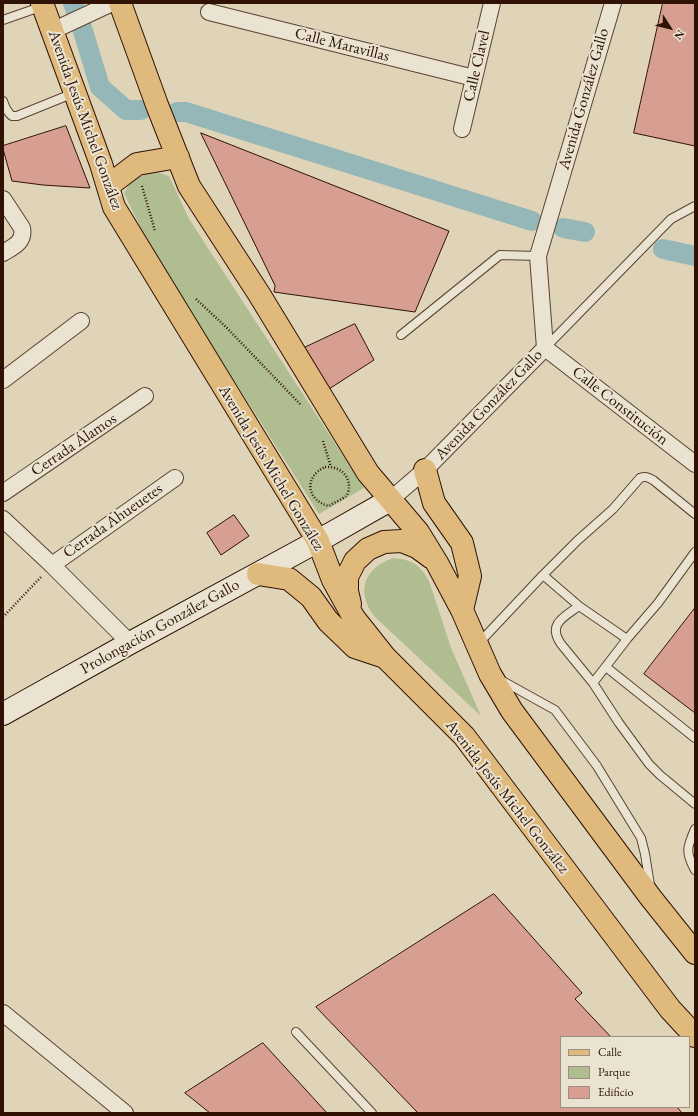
<!DOCTYPE html>
<meta charset="utf-8">
<style>
body{margin:0}
#map{position:relative;width:698px;height:1116px;overflow:hidden;background:#dfd4b8;font-family:"EB Garamond",serif}
canvas{display:block}
.frame{position:absolute;inset:0;border:4px solid #2f1203;pointer-events:none}
.legend{position:absolute;left:560px;top:1036px;width:130px;height:72px;box-sizing:border-box;background:#eae3d1;border:1px solid #9f8f7f;margin:0;padding:5px 7px;list-style:none;font-size:12px;color:#2f1203}
.legend li{display:flex;align-items:center;gap:8px;height:20px}
.legend b{width:20px;border:1px solid #9f8f7f}
.north{position:absolute;left:650px;top:8px;width:40px;height:40px;-webkit-text-stroke:3px #eae3d1;paint-order:stroke;rotate:126deg;font-size:11px;font-weight:700;line-height:16px;text-align:center;color:#2f1203}
.north::after{content:'';display:block;margin:auto;width:14px;height:18px;background:#2f1203;clip-path:polygon(50% 0,100% 100%,50% 72%,0 100%)}
</style>
<div id="map">
<canvas width="698" height="1116"></canvas>
<div class="frame"></div>
<ul class="legend">
<li><b style="height:5px;background:#e0ba7c"></b>Calle</li>
<li><b style="height:11px;background:#afbd91"></b>Parque</li>
<li><b style="height:11px;background:#d79e92"></b>Edificio</li>
</ul>
<div class="north">N</div>
</div>
<script>
const ctx = document.querySelector('canvas').getContext('2d');
ctx.lineJoin = 'round';
function paint(path, color) { ctx.fillStyle = color; ctx.fill(path, 'evenodd'); }
function trace(path, color, width, dash) { ctx.strokeStyle = color; ctx.lineWidth = width; ctx.lineCap = dash ? 'butt' : 'round'; ctx.setLineDash(dash || []); ctx.stroke(path); }
function write(font, color, halo, rows, align = 'center') {
  ctx.font = font + ' "EB Garamond",serif'; ctx.lineWidth = 4; ctx.setLineDash([]); ctx.textBaseline = 'middle'; ctx.strokeStyle = halo; ctx.fillStyle = color; for (const [text, x, y, turn = 0] of rows) {
    ctx.save(); ctx.translate(x, y); ctx.rotate((+turn || 0) * Math.PI / 180); ctx.textAlign = isNaN(turn) ? turn : align; if (halo) ctx.strokeText(text, 0, 0); ctx.fillText(text, 0, 0); ctx.restore();
  }
}
paint(new Path2D(`
 M154,171L169,176L189,219L364,488L319,514L150,248L124,193L133,179Z
 M394,558C413,560 420,565 429,581L451,648L481,716L375,617C355,592 364,567 394,558Z`), '#afbd91');
trace(new Path2D(`
 M73,3L83,31L100,87L126,110H141
 M177,112H186L532,221
 M563,228L585,232
 M663,249L695,256`), '#96b7b7', 20);
const building = new Path2D(`
 M663,3H695V146L634,133Z
 M66,126L90,188L43,185L12,181L3,149V146Z
 M201,133L449,231L415,312L274,292L275,286Z
 M355,324L374,360L329,389L304,348Z
 M234,515L249,536L221,555L207,533Z
 M695,608V713L644,674Z
 M494,894L582,993L575,999L611,1037H561V1107H677L682,1113H418L316,1007Z
 M263,1043L327,1113H210L185,1093Z`);
paint(building, '#d79e92');
trace(building, '#2f1203', 1);
const lane = new Path2D(`
 M3,20L43,6
 M3,101C5,107 7,112 12,116H17L74,93
 M401,335L500,255L538,256
 M545,348L671,219L695,206
 M695,552L658,603L627,639L593,683L619,723L649,764L660,775L695,804
 M543,575L579,606L627,639
 M579,606C564,617 547,624 561,644L593,683
 M478,644L543,575L578,540L613,509L640,478C645,476 648,477 653,480L695,514
 M606,667L695,738
 M499,679L555,710L597,766L641,838L645,854L650,885
 M695,829C687,847 685,852 695,870
 M296,1032L372,1113`);
const street = new Path2D(`
 M209,12L474,78
 M52,31L112,3
 M462,129L492,3
 M3,199L22,228C25,242 13,247 3,253
 M545,348L695,464
 M3,380L81,321
 M3,493L145,396
 M390,500L425,470L545,348L538,256L613,3
 M3,519L52,565L130,643
 M52,565L175,478
 M3,1013L125,1113`);
const secondary = new Path2D(`
 M3,714L130,643L318,541L390,500`);
const primary = new Path2D(`
 M42,3L101,164L114,207L318,541L333,580L354,618L385,657L464,736L670,1009L695,1036
 M120,3L157,105L189,186L259,294L368,473L418,532L437,563L462,610L490,674L512,711L651,898L695,953
 M108,186L137,164L178,157
 M425,470L434,503L462,543L470,576L462,610
 M258,574L289,579L311,597L328,621L355,647L385,657
 M350,604L347,591V577L355,561L368,549L384,542L402,541L417,547L432,558`);
trace(lane, '#5b4230', 10);
trace(street, '#5b4230', 18);
trace(secondary, '#2f1203', 24);
trace(primary, '#2f1203', 24);
trace(new Path2D(`
 M142,186L155,231
 M196,299L226,327L301,405
 M323,441L331,467
 M325,467C337,466 349,473 349,487C349,489 348,494 346,496C343,499 333,503 329,506C307,501 303,477 325,467Z
 M3,617L41,577`), '#2f1203', 2.5, [1, 2]);
trace(lane, '#eae3d1', 8);
trace(street, '#eae3d1', 16);
trace(secondary, '#eae3d1', 22);
trace(primary, '#e0ba7c', 22);
write('16px', '#2f1203', '#eae3d1', [
 ["Calle Maravillas",342,45,14],
 ["Calle Clavel",477,66,-77],
 ["Avenida González Gallo",584,99,-74],
 ["Avenida Jesús Michel González",85,120,70],
 ["Avenida González Gallo",489,405,-46],
 ["Calle Constitución",620,406,38],
 ["Cerrada Álamos",74,445,-34],
 ["Avenida Jesús Michel González",271,468,59],
 ["Cerrada Ahueuetes",113,521,-35],
 ["Prolongación González Gallo",160,627,-29],
 ["Avenida Jesús Michel González",507,797,52]
]);
</script>
